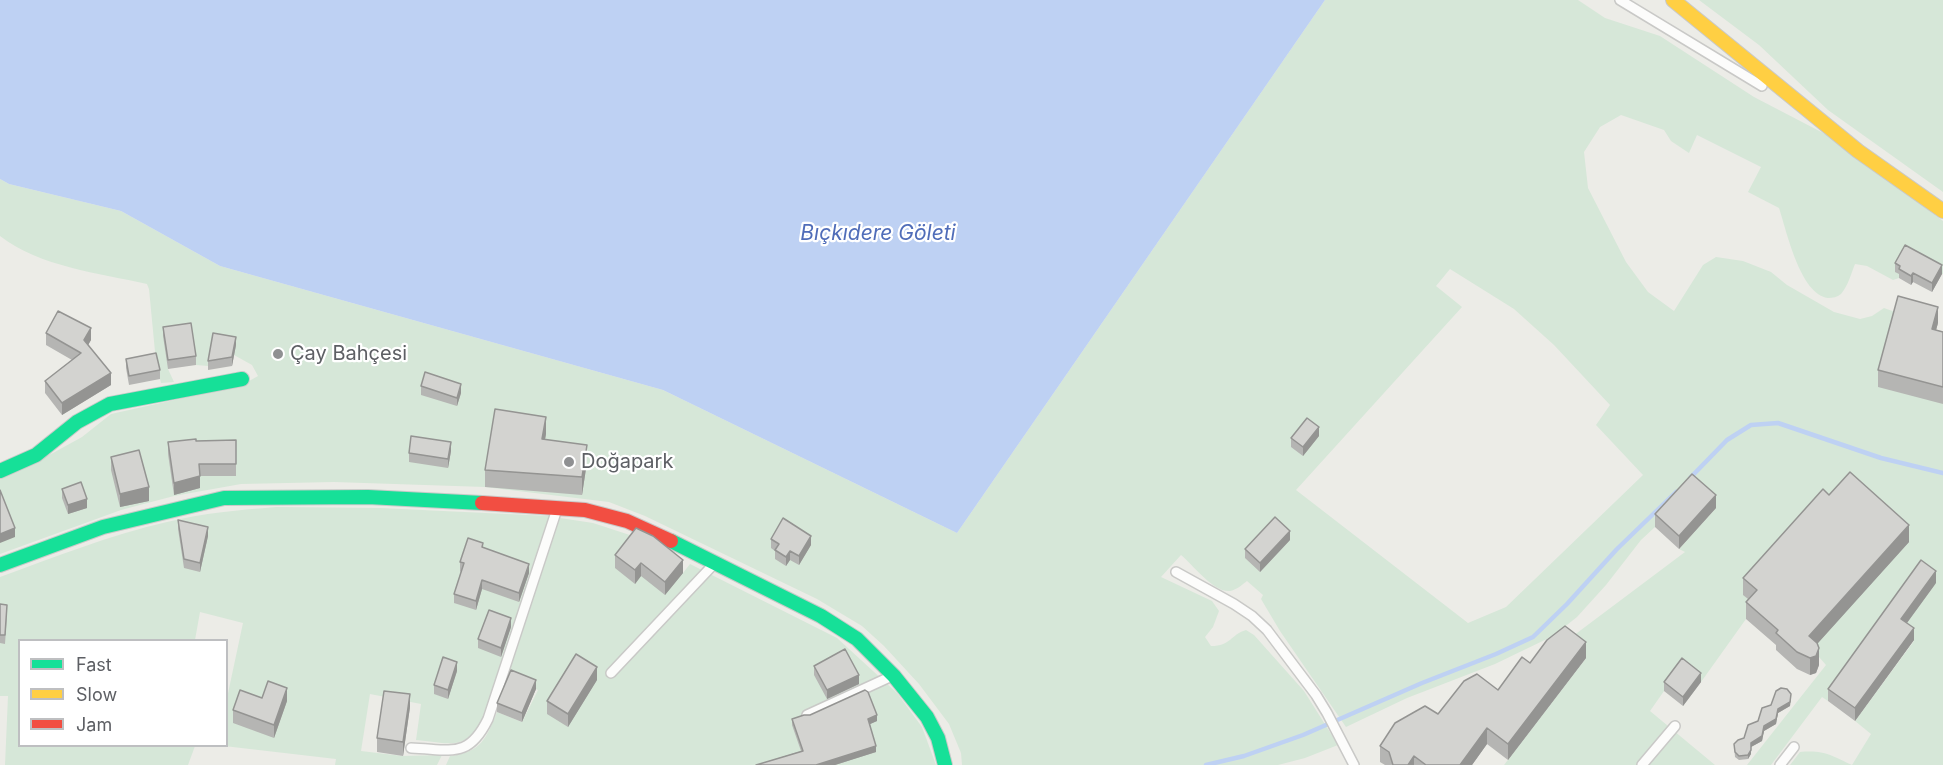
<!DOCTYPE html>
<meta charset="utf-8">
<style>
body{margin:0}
#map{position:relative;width:1943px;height:765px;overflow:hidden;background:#ecece7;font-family:Inter,sans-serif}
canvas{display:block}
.legend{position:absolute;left:18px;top:639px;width:210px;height:108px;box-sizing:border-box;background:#fff;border:2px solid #bebfc1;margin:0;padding:8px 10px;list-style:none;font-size:18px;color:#5d5f64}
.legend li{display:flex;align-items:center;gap:12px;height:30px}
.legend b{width:30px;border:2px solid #bebfc1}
</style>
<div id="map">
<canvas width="1943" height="765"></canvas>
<ul class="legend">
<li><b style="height:8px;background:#16e098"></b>Fast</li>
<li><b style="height:8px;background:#ffcf43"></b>Slow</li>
<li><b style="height:8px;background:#f24e42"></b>Jam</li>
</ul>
</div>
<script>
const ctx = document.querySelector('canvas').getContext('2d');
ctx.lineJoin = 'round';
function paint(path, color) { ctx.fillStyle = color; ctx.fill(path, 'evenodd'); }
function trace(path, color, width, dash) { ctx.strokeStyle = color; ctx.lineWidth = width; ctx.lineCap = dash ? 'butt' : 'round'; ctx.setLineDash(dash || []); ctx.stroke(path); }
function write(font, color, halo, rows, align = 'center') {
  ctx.font = font + ' Inter,sans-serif'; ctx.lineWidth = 4.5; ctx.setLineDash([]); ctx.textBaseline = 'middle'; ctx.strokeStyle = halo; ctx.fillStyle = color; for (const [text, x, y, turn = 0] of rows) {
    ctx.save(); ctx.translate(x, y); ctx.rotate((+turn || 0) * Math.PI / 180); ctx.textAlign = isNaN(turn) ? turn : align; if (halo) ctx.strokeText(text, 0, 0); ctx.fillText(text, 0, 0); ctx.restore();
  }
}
paint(new Path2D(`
 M1325,0H1578L1605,18L1660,36L1754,97L1827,135L1943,221V274L1900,275L1899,278L1893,280L1867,266L1855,264C1851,274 1848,286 1841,294C1837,297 1833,298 1828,298C1800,294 1787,232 1779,208L1748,192L1761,167L1697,135L1689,153L1671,141L1664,130L1621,115L1600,127L1584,152L1588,188L1626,262L1648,292L1674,311L1703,265L1716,257L1743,261L1771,272L1787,285L1834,312L1860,319L1872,316L1884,308L1898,313L1943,404V765H1790L1800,752C1825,750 1830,755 1852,765L1871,734L1855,721L1914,641L1828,701L1822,697L1771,765H1747L1826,665L1812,649L1744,595L1757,607L1746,619L1701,682L1664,691L1650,711L1715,765H1504L1586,658L1565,642L1685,552L1679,549L1716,508L1655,527L1641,540L1606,585L1577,617L1553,636L1495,664L1407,698L1346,727L1280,631L1261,599L1263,595L1247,581C1242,585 1236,590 1230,591C1214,593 1192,564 1181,555L1161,577L1212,601L1219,611L1213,627L1205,637L1211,646C1231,646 1230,635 1246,630L1254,635L1304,691L1338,745L1305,758L1278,765H962L961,753L949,724L919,684L884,646L862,626L817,599L645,516L609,502L485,487L334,482L241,484L174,496L121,510L0,554V477L53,453L82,437L111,414L242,385L258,376L252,365L234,355L235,345L208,366L196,365L191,332L168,369L174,382L161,383L156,362L149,289L147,284C99,273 40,267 0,236V179L9,184L121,211L220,266L663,390L957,533ZM1450,269L1514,309L1554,345L1610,405L1596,425L1643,475L1506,607L1468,623L1296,490L1462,307L1436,286Z
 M1699,0H1943V192L1828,110L1759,45Z
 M276,507L380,508L549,516L484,717C466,752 450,743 416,740L421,704L370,694L361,751L403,756L442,755L437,765H335L336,759L224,746H226L227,698L243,623L200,612L195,640H20V746H195L188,765H5L8,696H0V577C55,557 110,535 167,522C203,513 240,510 276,507Z
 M560,518L593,523L639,538L683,573L690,564L837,638L897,693L922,727L936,765H446L450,756C481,752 486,739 497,712L522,722L538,690L506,676Z`), '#d6e7d8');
paint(new Path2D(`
 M0,0H1325L957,533L663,390L220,266L121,211L9,184L0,179Z`), '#bed1f3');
trace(new Path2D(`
 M1691,477L1727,440L1751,425L1778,423L1881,458L1943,473
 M1206,765L1244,756L1303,735L1422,683L1496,654L1533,637L1567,604L1617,549L1676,492`), '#bed1f3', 4.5);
const lane = new Path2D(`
 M1620,0L1762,86
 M1176,572L1234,604L1252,616L1267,630L1316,695L1327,713L1354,765
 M611,673L713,565
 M807,715L892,676
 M411,748C450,749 468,760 488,719L557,509
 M1642,765L1675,726
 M1780,765L1794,747`);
const fast = new Path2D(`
 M0,471L36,455L77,422L110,404L242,379
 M671,541L821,616L857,639L894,676L927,717L938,738L945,765
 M0,565L103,527L224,498L368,497L482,503`);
const slow = new Path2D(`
 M1673,0L1858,151L1943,211`);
const jam = new Path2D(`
 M482,503L585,510L627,521L671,541`);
trace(lane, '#c9c9c7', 12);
trace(fast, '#c9c9c8', 16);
trace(slow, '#c9c9c8', 16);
trace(jam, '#c9c9c8', 16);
trace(lane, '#fcfcfb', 9);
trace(fast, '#16e098', 14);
trace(slow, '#ffcf43', 14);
trace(jam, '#f24e42', 14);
paint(new Path2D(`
 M1895,263L1942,274L1932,292L1913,282L1911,285L1899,278V274L1895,272Z
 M1938,323L1936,330L1943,332V404L1878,387V370Z
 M163,327L196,356V365L168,369L163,336Z
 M46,333L91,340L88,345L111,385L62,415L45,393V381L72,360L46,345Z
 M236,345L232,366L208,370V361Z
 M126,359L160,370V379L129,385L126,368Z
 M421,386L461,393L457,406L421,395Z
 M546,434L545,439L587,462L582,495L485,487V470Z
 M1319,436L1303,456L1291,447V438Z
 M236,440V476H200V488L174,495L168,454V442Z
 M451,451L448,468L409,462V453Z
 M111,457L149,501L120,507L111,470Z
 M62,489L87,508L68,514L62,498Z
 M1829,495L1909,542L1817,644L1819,665L1816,673L1810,675L1797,669L1776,650V645L1746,619V602L1748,599L1743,595V578Z
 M1716,508L1679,549L1655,527V514Z
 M178,520L208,536L200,572L184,568L178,529Z
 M771,539L811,545L799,565L790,560L786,566L775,559V551L771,548Z
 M1290,540L1260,572L1245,558V549Z
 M483,548L529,573L519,602L482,589L476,610L454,603V594L461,572L460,571V562Z
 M615,555L683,573L665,595L641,576L635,584L615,568Z
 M1936,583L1907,623L1914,640L1855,721L1828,701V689Z
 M0,604L7,614L5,644L0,643Z
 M511,627L501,657L478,648V639Z
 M1586,658L1508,760L1487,744L1472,765H1385L1380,762V746L1438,714L1498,690L1530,663Z
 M814,666L859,684L827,699L814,675Z
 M457,671L448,699L434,694V685Z
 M597,680L568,727L547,714V701Z
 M1664,682H1701L1683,706L1664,691Z
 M536,689L522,722L497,712V703Z
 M262,698L287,701L274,738L233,723V710Z
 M1791,698L1790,706L1778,713L1776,724L1764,731L1762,741L1751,747V754L1748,759L1739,760L1735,757L1734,744L1744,738L1758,721Z
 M410,707L403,756L377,752V738Z
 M792,719L877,721L870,724L876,752L835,765H756L801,751L792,725Z`), '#b5b5b3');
paint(new Path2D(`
 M1942,265V274L1932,292V283Z
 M1913,273V282L1911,285V276Z
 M1938,307V323L1932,345V329Z
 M91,328V340L84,352V340Z
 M236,337V345L232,366V357Z
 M111,373V385L62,415V403Z
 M461,384V393L457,406V398Z
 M546,417V434L542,456V439Z
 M1319,427V436L1303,456V447Z
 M451,442V451L448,468V459Z
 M587,445V462L582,495V477Z
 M200,476V488L174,495V483Z
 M149,487V501L120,507V494Z
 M1716,495V508L1679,549V536Z
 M87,499V508L68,514V505Z
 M1909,525V542L1809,653V636Z
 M208,527V536L200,572V563Z
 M15,528V537L0,543V534Z
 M1290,531V540L1260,572V563Z
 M811,536V545L799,565V556Z
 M790,551V560L786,566V557Z
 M683,560V573L665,595V582Z
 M641,563V576L635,584V570Z
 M529,564V573L519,602V593Z
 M1936,571V583L1901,631V619Z
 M482,580V589L476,610V601Z
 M511,618V627L501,657V648Z
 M1914,628V640L1855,721V708Z
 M1586,642V658L1508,760V744Z
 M1819,648V665L1816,673L1810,675V658Z
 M457,662V671L448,699V690Z
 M597,667V680L568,727V714Z
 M1701,673V682L1683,706V697Z
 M859,675V684L827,699V690Z
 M536,680V689L522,722V713Z
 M287,688V701L274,738V725Z
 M410,694V707L403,756V742Z
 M1791,694L1790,706L1778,713L1776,724L1764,731L1762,741L1751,747V743Z
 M877,715V721L868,725V719Z
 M1487,728V744L1472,765H1460Z
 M876,746V752L835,765H816Z
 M1751,750V754L1748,759V755Z
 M1414,756V765H1408Z`), '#949492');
const building = new Path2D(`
 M1905,245L1942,265L1932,283L1913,273L1911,276L1899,269L1900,266L1895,263Z
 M1898,296L1938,307L1932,329L1943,332V387L1878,370Z
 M58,311L91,328L84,340L111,373L62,403L45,381L81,353L46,333Z
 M191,323L196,356L168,360L163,327Z
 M213,333L236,337L232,357L208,361Z
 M156,353L160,370L129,376L126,359Z
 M425,372L461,384L457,398L421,386Z
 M495,409L546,417L542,439L587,445L582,477L485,470Z
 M1307,418L1319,427L1303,447L1291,438Z
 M411,436L451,442L448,459L409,453Z
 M196,439V441L236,440V464H199L200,476L174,483L168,442Z
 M139,450L149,487L120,494L111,457Z
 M1850,472L1909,525L1809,636L1817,643L1819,648L1816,656L1810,658L1797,652L1776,633L1778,630L1746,602L1757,590L1743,578L1823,489L1829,495Z
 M1692,474L1716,495L1679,536L1655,514Z
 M81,482L87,499L68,505L62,489Z
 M0,490L15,528L0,534Z
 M1275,517L1290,531L1260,563L1245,549Z
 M783,518L811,536L799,556L790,551L786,557L775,550L779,544L771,539Z
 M178,520L208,527L200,563L184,559Z
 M636,528L653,536L683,560L665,582L641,563L635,570L615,555Z
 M468,538L483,543L482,547L529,564L519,593L482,580L476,601L454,594L464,563L460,562Z
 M1921,560L1936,571L1901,619L1914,628L1855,708L1828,689Z
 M0,604L7,605L5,635H0Z
 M489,610L511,618L501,648L478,639Z
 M1565,626L1586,642L1508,744L1487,728L1460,765H1426L1414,756L1408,765H1393L1389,752L1380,746L1395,723L1425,706L1438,714L1464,681L1477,674L1498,690L1522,657L1530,663L1547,640Z
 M845,649L859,675L827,690L814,666Z
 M576,654L597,667L568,714L547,701Z
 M443,657L457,662L448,690L434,685Z
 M1682,658L1701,673L1683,697L1664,682Z
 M511,670L536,680L522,713L497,703Z
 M268,681L287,688L274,725L233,710L240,690L262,698Z
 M1781,688L1787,689L1791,694L1790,702L1778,709L1776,719L1764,726L1762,736L1751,743V750L1748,755L1739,756L1735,752L1734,744L1738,740L1744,738L1748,725L1758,721L1762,708L1771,705L1776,691Z
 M865,690L868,692L877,715L868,719L876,746L816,765H756L803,751L792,719L804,715H810Z
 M384,691L410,694L403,742L377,738Z`);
paint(building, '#d3d3d0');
trace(building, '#949492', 1.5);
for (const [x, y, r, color] of [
 [278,354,6,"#8f9092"],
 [569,462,6,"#8f9092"]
]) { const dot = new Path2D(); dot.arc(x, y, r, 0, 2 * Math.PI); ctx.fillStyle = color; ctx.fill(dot); trace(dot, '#fff', 2); }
write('20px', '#5d5f64', '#fff', [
 ["Çay Bahçesi",290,354],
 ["Doğapark",581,462]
], 'left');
write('italic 21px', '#506db9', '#fff', [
 ["Bıçkıdere Göleti",878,234]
]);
</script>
